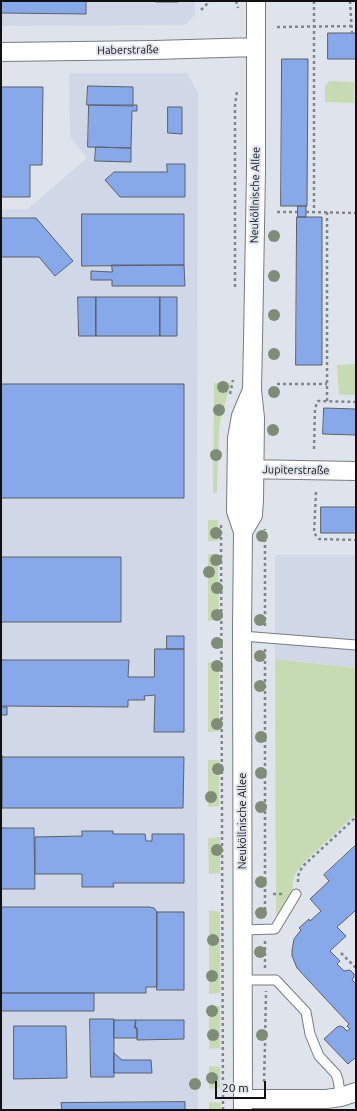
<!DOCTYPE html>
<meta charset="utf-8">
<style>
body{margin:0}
#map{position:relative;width:357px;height:1111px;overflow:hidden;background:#dfe4ec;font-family:Ubuntu,sans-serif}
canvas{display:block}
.frame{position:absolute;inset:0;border:2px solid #101114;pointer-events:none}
.scale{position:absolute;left:215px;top:1081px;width:51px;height:18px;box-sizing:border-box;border:2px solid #101114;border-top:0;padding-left:5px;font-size:12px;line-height:14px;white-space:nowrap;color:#101114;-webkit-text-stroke:3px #dfe4ec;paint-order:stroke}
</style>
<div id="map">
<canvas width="357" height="1111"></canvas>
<div class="frame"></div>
<div class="scale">20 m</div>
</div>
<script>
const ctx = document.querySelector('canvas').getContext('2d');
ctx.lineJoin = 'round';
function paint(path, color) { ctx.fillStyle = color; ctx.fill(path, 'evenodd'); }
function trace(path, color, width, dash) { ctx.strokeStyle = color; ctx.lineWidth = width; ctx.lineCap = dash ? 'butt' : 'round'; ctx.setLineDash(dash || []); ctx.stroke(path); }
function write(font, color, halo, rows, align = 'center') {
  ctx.font = font + ' Ubuntu,sans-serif'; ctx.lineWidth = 4; ctx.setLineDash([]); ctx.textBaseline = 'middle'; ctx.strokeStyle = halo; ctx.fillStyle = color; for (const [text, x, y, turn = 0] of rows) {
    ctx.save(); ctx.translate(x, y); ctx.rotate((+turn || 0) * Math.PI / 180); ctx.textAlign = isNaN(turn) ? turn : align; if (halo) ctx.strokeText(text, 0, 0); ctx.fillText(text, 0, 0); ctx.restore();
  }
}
paint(new Path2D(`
 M1,1H195V15L185,25L1,26Z
 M69,73H187L198,93L197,547L198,1110H1V209H28L87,158L70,137Z
 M275,555H356V668L275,659Z`), '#d0d8e7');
paint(new Path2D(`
 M330,81L354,82V103L325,102V86Z
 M356,364V395H339L337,365Z
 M214,383H231L221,417L219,430L217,493H213Z
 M208,520H218V541H208Z
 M208,554H218L219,620L208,621Z
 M275,659L356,668V814L303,863L294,876L292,891L276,916Z
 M208,662H219V731L208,732Z
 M208,760H219V806L208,807Z
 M220,837V873L209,874L208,838Z
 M209,910L220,912V993L209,994Z
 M209,1006H220V1048L209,1049Z
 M209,1066L220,1067V1088L209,1089Z
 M209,1102L221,1103V1110H209Z`), '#c6dbb1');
const building = new Path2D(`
 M1,1H86V14L1,13Z
 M155,1H179L178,2H156Z
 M328,33H356V59H328Z
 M282,59H308L307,206H281Z
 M88,86L133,87V106L87,105Z
 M1,87H43L42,165H30V197H1Z
 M89,105H137V111H132L131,148L88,147Z
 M168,107H182V134L168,133Z
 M96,147L131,148V162L95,161Z
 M167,164H185V197H120L105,180L114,172H167Z
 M298,206H306V217H298Z
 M82,214H184V265L82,266Z
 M297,217H322V365H296Z
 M1,218H36L73,261L55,276L39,257H1Z
 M112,265H184L185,286H112V280H91V271L112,272Z
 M78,297H96V336H79Z
 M96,297H160V336H96Z
 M160,297H177V336H160Z
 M1,384H184V498H1Z
 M324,408L356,409V435L323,434Z
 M321,507H356V533H321Z
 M1,557H121V622H1Z
 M167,636H184V649H167Z
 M155,649H184V732H154L155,695L144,696L145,700H128V707L1,706V660H129L128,677H154Z
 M1,707H7V715H1Z
 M1,755H2V809H1Z
 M2,757H184L183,808H2Z
 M1,828H34L35,889H1Z
 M82,831H113V834H145L146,841H152V834H184V883H113L114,887H82V874H35V837L82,836Z
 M356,845V910L337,927L346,936L330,951L340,961L337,964L344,971L350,970L354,974V977L352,980L356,984V1057L348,1064L324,1039L337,1027L340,1026L343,1027L347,1031L350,1029L347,1026L349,1024L297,968L292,956V950L294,939L301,930L299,928L309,919L310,921L321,911L310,899L329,881L324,875Z
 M1,907H149L154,908L157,912V987H146V993H1Z
 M157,912H184V990H157Z
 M1,993H94V1011H1Z
 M90,1019H114V1077H91Z
 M114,1020H136L135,1028H137V1038H114Z
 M136,1020H184V1039L137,1040V1028H135Z
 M14,1026H66L67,1078L14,1079Z
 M114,1053L122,1060H151L152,1073H114Z
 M185,1102V1110H62L61,1103Z`);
paint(building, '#87a9ea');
trace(building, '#5c6067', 1);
const service = new Path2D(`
 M242,636L356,645
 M243,930L275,929L296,894
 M243,980H276L306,1012L310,1034L319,1056L336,1074L338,1080L341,1097`);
const minor = new Path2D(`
 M1,52L155,50L256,47
 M244,469L356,471
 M243,532L253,515L254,500L255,418L252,390L253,341L256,170V1
 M243,1099H326L341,1097L356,1092
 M243,1110L242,629L243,532L236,511L237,438L241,416L252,390`);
trace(service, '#777b83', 11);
trace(minor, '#777b83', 20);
trace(new Path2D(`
 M236,1L238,8
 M314,1V212
 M350,1L352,33
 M201,10L210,1
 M277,27L356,26
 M277,212H297
 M306,212L356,213
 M235,287V105L237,91
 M277,384H327
 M230,394L233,380
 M327,401V212
 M314,449L315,408L318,401L356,402
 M316,492L314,533L319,539L356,540
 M221,525L223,1110
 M265,626V529
 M265,649V916
 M298,882V876L302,867L356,817
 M273,894H282
 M265,941V968
 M341,953L355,967L356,966
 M264,1082L265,1045L266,991`), '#81848a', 2.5, [3, 3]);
trace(service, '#fff', 9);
trace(minor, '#fff', 18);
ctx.fillStyle = '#7f8d76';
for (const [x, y] of [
 [274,236],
 [274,276],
 [274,315],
 [274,354],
 [223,387],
 [274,392],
 [219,410],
 [273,430],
 [216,455],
 [216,533],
 [262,536],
 [216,560],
 [209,572],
 [217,588],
 [217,615],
 [260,620],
 [217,643],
 [260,656],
 [217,666],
 [260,686],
 [217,724],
 [261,737],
 [218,769],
 [261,773],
 [211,797],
 [261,807],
 [217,850],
 [261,882],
 [261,913],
 [213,940],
 [260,952],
 [212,976],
 [212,1011],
 [213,1035],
 [262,1035],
 [212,1078],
 [195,1084]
]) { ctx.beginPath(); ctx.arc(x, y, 6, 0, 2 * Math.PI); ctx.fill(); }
write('11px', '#101114', '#dfe4ec', [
 ["Haberstraße",128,50,-1],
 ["Neuköllnische Allee",255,195,-89],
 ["Jupiterstraße",296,470,1],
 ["Neuköllnische Allee",242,821,-90]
]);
</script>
